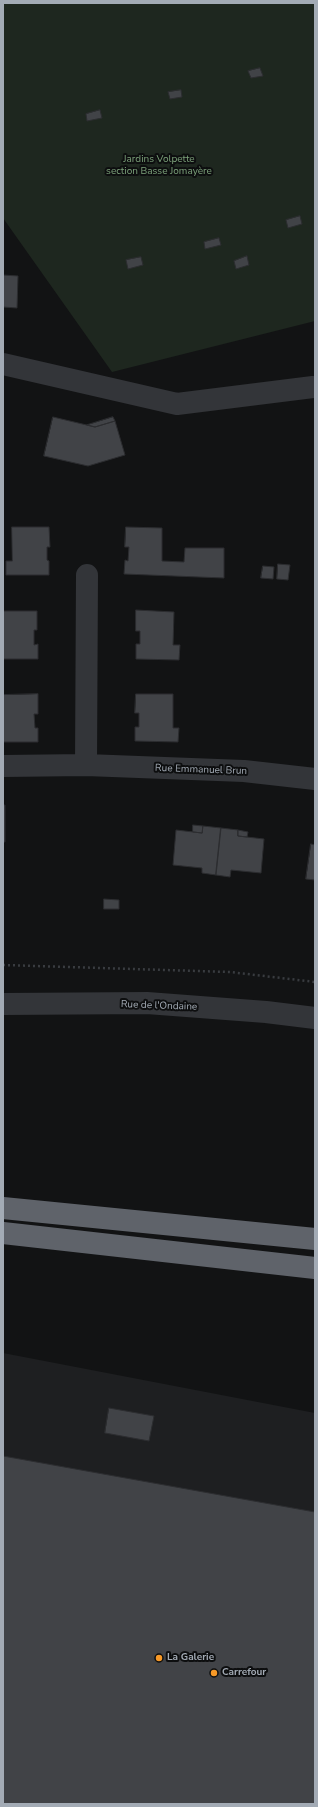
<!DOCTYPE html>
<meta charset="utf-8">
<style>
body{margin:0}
#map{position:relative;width:318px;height:1807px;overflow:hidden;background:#121314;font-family:"Nunito Sans",sans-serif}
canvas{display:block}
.frame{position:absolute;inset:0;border:4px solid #a3abb5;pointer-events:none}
</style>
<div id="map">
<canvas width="318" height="1807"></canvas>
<div class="frame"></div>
</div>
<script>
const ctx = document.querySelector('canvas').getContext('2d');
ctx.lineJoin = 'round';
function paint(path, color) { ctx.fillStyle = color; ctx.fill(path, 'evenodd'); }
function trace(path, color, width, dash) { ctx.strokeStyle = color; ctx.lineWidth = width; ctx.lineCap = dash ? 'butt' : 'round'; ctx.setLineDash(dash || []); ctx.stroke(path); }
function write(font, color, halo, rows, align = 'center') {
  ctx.font = font + ' "Nunito Sans",sans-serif'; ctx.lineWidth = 4; ctx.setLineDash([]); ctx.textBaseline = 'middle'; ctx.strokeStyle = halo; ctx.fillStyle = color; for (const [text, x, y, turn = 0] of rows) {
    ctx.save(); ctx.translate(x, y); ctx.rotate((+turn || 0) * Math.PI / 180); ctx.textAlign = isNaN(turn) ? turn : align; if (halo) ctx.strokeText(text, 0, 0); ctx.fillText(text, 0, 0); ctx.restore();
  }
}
paint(new Path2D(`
 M3,1353L315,1413V1804H3Z`), '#1e1f21');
paint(new Path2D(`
 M3,3H315V321L112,372L3,218Z`), '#1e271f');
const building = new Path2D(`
 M260,68L263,76L251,78L248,71Z
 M181,90L182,97L170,99L168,92Z
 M100,110L102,118L87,121L86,114Z
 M300,216L302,224L288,228L286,220Z
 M219,238L221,245L205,249L204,242Z
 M247,256L249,265L236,269L234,261Z
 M141,257L143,265L128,269L126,260Z
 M3,275L18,276L17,308L3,307Z
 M53,417L95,427L115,421L125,455L88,466L44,456Z
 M113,417L115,421L95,427L87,425Z
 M12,527H49L50,547H47V560L49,561V575H6V561H12Z
 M126,527L162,528V561L184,562L185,548H224V578L124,574L125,560L128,561L129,547H125Z
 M278,564L290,565L288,580L277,579Z
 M263,566L274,567L273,579L261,578Z
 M136,610L174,612L173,645H180L179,660L136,659V644H140V631H136Z
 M3,611H37V630H34V645L38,644V659H3Z
 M38,694V714H34L35,728H38V742H3V695Z
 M136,694H173V728H179L178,742L135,741V727H139V713H135Z
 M3,805H5V842H3Z
 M193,825L203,826L202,833L193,832Z
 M203,826L221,828L216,875L202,873V868L173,865L176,830L202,833Z
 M221,828L238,830V836L264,839L261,873L231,870L230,877L216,875Z
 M238,830L248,832L247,837L238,836Z
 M311,844L315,845V880L306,879Z
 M104,899L119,900V909H104Z
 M109,1408L154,1416L149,1441L105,1433Z
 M3,1456L315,1512V1804H3Z`);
paint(building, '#414347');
trace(building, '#2c2d30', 1);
trace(new Path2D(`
 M3,965L230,972L315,982`), '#393c40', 2.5, [2, 3]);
trace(new Path2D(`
 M3,364L177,404L313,387
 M86,765L87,575
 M3,766L86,765L244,771L315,779
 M3,1004L147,1003L266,1012L315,1018`), '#333539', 22);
trace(new Path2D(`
 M3,1208L315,1239
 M3,1233L315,1268`), '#5f636a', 22);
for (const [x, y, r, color] of [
 [159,1658,4,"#f79927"],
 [214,1673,4,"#f79927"]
]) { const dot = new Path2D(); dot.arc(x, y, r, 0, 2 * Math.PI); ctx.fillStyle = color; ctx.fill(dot); trace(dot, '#0d0e0f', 1.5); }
write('10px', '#7ca17a', '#0d0e0f', [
 ["Jardins Volpette",159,160],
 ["section Basse Jomayère",159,172]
]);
write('10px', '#a3abb5', '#0d0e0f', [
 ["Rue Emmanuel Brun",201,770,2],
 ["Rue de l'Ondaine",159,1006,2]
]);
write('bold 10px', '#a3abb5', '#0d0e0f', [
 ["La Galerie",167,1658],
 ["Carrefour",222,1673]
], 'left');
</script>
